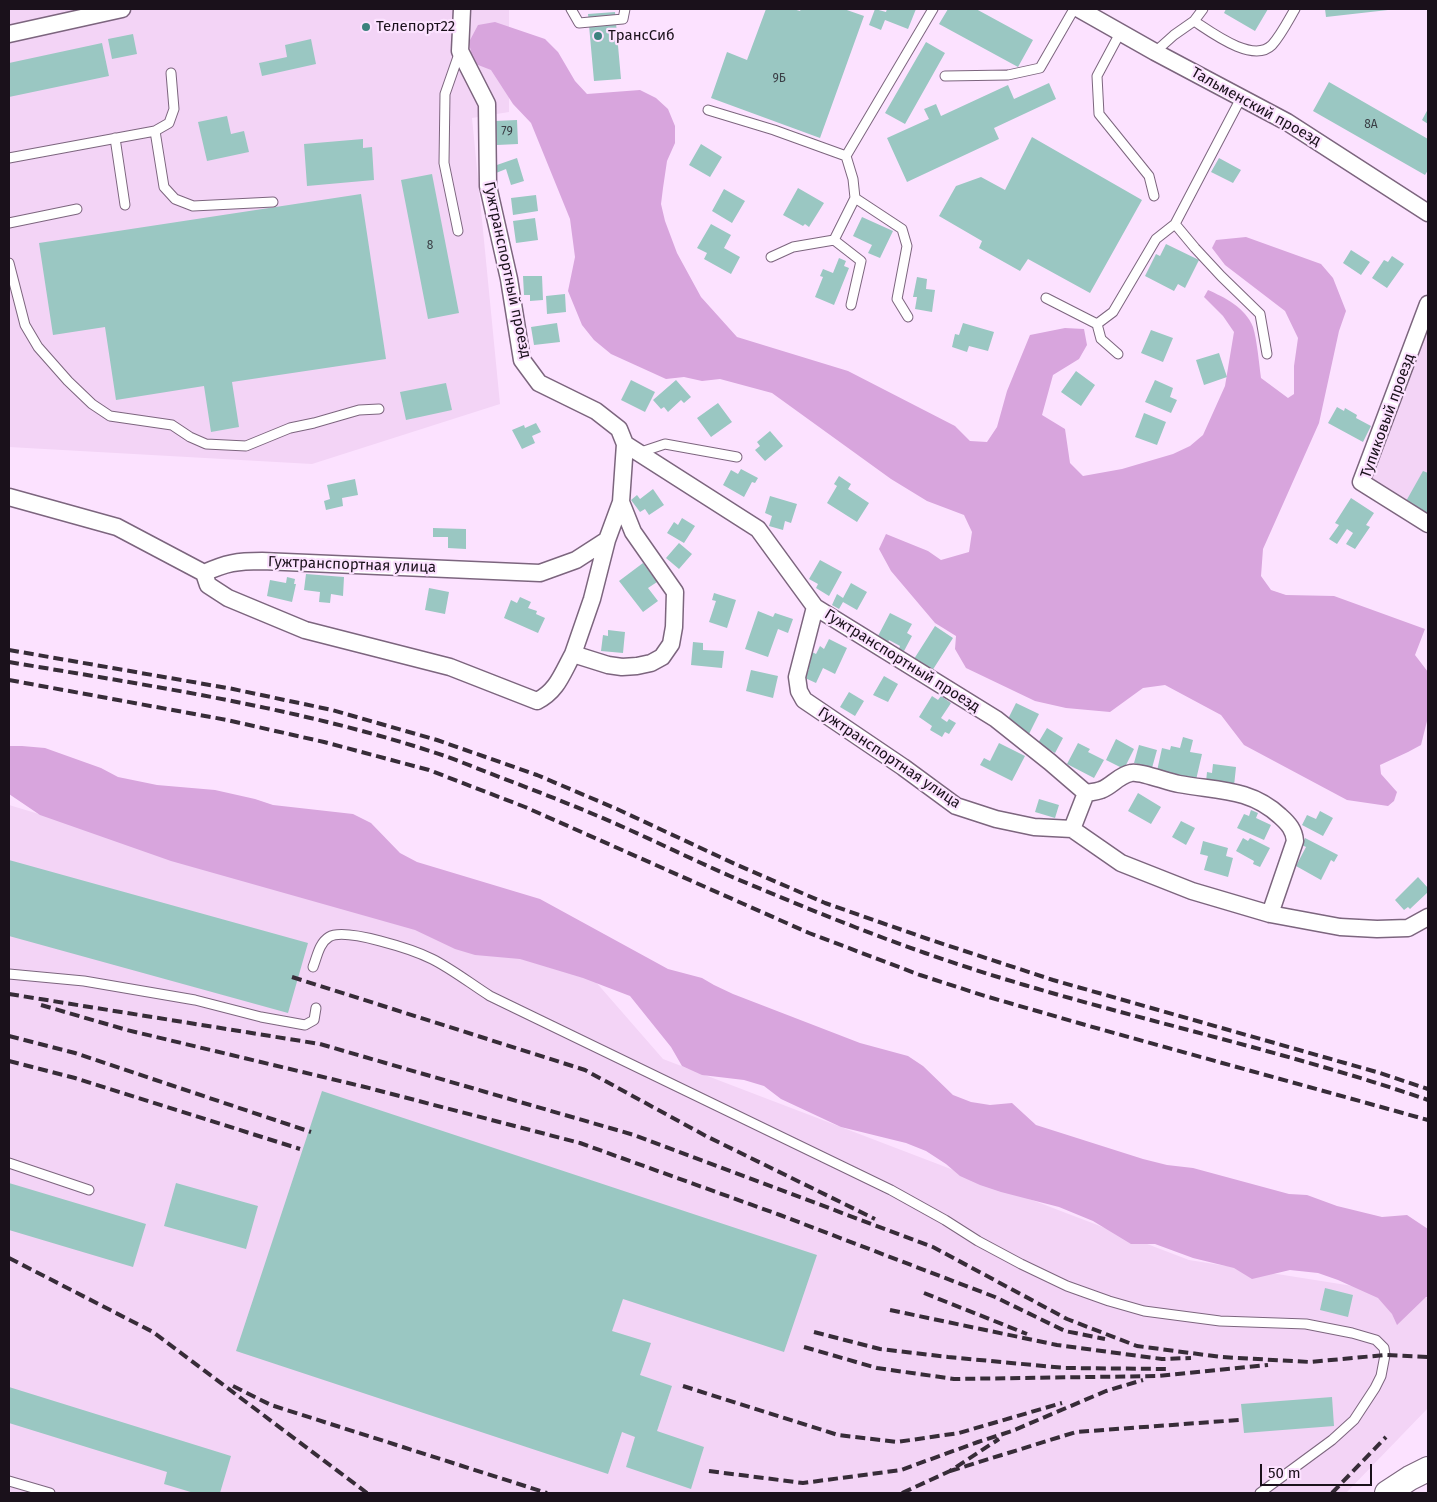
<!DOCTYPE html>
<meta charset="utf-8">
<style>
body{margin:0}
#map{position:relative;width:1437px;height:1502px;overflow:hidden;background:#fce2ff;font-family:"Fira Sans",sans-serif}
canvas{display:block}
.frame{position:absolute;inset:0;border:10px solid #1a111b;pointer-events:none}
.scale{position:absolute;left:1260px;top:1464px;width:112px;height:22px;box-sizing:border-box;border:2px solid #1a111b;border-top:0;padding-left:6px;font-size:15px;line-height:18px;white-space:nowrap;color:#1a111b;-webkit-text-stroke:4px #fce2ff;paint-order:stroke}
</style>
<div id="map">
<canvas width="1437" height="1502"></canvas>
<div class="frame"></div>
<div class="scale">50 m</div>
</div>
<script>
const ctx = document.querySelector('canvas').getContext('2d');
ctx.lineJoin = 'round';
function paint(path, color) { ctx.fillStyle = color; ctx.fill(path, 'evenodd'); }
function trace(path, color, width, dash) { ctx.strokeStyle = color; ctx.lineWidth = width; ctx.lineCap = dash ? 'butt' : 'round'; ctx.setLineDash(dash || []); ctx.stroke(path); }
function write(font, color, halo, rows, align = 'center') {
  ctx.font = font + ' "Fira Sans",sans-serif'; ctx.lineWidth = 4.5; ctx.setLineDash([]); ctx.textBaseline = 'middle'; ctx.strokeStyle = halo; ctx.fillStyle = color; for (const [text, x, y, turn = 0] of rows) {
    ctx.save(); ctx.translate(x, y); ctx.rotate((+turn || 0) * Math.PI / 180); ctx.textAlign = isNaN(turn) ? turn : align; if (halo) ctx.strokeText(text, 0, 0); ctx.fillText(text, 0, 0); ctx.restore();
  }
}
paint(new Path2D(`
 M9,9H509V112L472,118L500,404L312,464L9,447Z
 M1428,313V516L1368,482Z
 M9,805L595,981L663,1059L1189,1260L1428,1298V1408L1346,1493H9Z`), '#f3d4f6');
paint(new Path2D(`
 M495,22L545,39L558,52L575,81L587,94L640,90L656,98L668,109L675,126V143L667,161L663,188L661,204L665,221L677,253L701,297L737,337L848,371L955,426L970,441L987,442L997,427L1007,391L1030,335L1065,328L1084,329L1087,345L1079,359L1053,375L1042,415L1065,429L1070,463L1083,476L1122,469L1173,454L1190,446L1203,435L1225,386L1234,332L1223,316L1204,297L1208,290C1224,297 1246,308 1253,327C1257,340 1259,363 1261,378L1288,398L1294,394V366L1298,338L1285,311L1225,265L1212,248L1216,240L1246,237L1321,264L1333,278L1346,311L1339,331L1319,423L1263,549L1261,576L1271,590L1286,595L1334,596L1425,629L1415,655L1428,672V717L1421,745L1408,752L1380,765L1381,774L1397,792L1394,801L1388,806L1347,800L1244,745L1221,715L1165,685L1143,688L1110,712L1066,708L1035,701L966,668L955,649L956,636L935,623L891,571L879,549L886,534L928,551L941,560L969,552L972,532L964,515L927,501L891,479L772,393L720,379L702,381L684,377L666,379L611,354L594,340L582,325L568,291L575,257L570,219L531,123L513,104L491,70L473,63L469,42L478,25Z
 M22,746L45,748L101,768L118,777L157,785L215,790L255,799L273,805L353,814L371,823L400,853L417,862L540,899L668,969L702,978L714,985L733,994L860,1043L908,1056L923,1066L953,1095L971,1102L990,1105L1012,1103L1036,1125L1143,1159L1167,1165L1193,1168L1289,1194L1307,1195L1337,1206L1382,1217L1407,1215L1428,1229V1297H1426L1397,1325L1392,1314L1378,1298L1338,1280L1318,1273L1290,1270L1252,1279L1234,1268L1193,1258L1155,1244H1131L1093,1221L1059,1207L1001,1192L980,1185L960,1176L946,1164L926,1151L906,1143L841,1127L781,1099L764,1086L744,1080L702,1075L682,1066L671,1047L630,996L583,978L520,959L475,955L455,949L415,930L171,861L40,815L9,794V746Z`), '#d8a5dd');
paint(new Path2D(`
 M766,9H793L800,11L801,9H844L864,16L820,138L711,98L727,52L747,60Z
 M875,9L886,12L887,9H916L908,29L885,20L881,30L869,25Z
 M948,9H976L1033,40L1018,67L939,24Z
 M1226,9H1268L1255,31L1224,13Z
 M1325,9H1388V10L1326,17Z
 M615,12L621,79L594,81L588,14Z
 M133,34L137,54L112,59L108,39Z
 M311,39L316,64L262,76L259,63L287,57L285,45Z
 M926,42L945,53L905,124L885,113Z
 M102,43L109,76L9,97V63Z
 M1329,82L1428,139V170L1425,175L1313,111Z
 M1049,83L1056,99L994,128L999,139L907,182L887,138L929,119L924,109L936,104L941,116L1008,85L1014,99Z
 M1428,109V124L1422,120Z
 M227,116L231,134L244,131L249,152L207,161L198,122Z
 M517,120L518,144L497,145L495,121Z
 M1032,137L1142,200L1090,293L1028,259L1020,271L979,248L982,241L939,216L956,186L981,177L1005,190Z
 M363,139V148L372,147L374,180L307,186L304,144Z
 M701,144L722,157L710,177L689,165Z
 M517,158L524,181L511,185L506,169L496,173L494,166Z
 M1219,158L1241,170L1233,183L1211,172Z
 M432,174L459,313L428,319L401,180Z
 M798,188L824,203L809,227L805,224L803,226L783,215Z
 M724,189L745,201L732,223L712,211Z
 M361,194L386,359L232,382L239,427L211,432L204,386L116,400L105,327L53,335L39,243Z
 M536,195L538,211L513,215L511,198Z
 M862,217L893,231L880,258L868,253L872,245L853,236Z
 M535,218L538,240L516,243L513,221Z
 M711,224L731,235L724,248L740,257L731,274L704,259L707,253L697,248Z
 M1166,244L1199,260L1185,288L1178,284L1174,291L1145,276L1156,254L1160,256Z
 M1351,250L1370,262L1361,275L1343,263Z
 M1392,256L1404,264L1387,288L1372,278L1384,260L1388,262Z
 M839,258L846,261L844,266L849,268L834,305L815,297L823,277L820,276L823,269L833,273Z
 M523,276H542L543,300L530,301V295H524Z
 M917,277L927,279L926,289L935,290L932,312L915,309L917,297H913Z
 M565,294L566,312L547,314L546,296Z
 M557,323L560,342L534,345L531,327Z
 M963,323L994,332L988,351L969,346L967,352L952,347L955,334L959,335Z
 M1151,330L1173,338L1163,362L1141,353Z
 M1219,353L1227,377L1204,385L1196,360Z
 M1076,371L1095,385L1081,406L1061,392Z
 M631,380L655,392L645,412L621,400Z
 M676,380L691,397L684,403L681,400L668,412L664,407L661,409L653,400Z
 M1155,380L1173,388L1170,397L1177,400L1171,413L1145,402Z
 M446,383L452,410L406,420L400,392Z
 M718,403L732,422L711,437L697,418Z
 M1337,407L1344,411L1345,408L1357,415L1356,418L1371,426L1363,442L1328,423Z
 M1144,413L1166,422L1157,445L1135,437Z
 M536,423L541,432L532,436L535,443L522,449L512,430L524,425L525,428Z
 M770,431L783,446L765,461L755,450L760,446L757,442Z
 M741,469L758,478L755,483L752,482L744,497L723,485L731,470L738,474Z
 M1423,471L1428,473V516L1405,503Z
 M839,476L851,484L848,489L869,503L857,522L827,503L837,486L834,484Z
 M355,479L358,495L342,498L343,506L326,510L324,501L330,499L327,485Z
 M653,489L664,505L649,515L645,509L640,512L631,500L637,495L640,499Z
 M770,496L797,504L791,523L785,521L783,530L769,526L772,516L765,513Z
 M1351,498L1374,513L1366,525L1370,527L1355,549L1346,544L1353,533L1347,529L1337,544L1329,539L1339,525L1335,523Z
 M682,518L695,526L684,543L667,533L674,522L678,525Z
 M433,528L466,529V549L448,548V537H433Z
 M679,543L692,554L679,569L666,558Z
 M820,560L842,572L829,596L816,588L818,584L809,579Z
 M643,563L657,582L648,588L658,601L643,612L619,581Z
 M306,574L344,577L343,596L331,594L330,603L319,602L320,592L304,590Z
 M287,577L295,579L294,584H296L292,602L267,596L270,580L286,583Z
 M851,583L867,592L857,610L843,602L839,609L832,605L837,594L843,598Z
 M429,588L449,592L445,614L425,610Z
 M714,593L736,600L727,628L709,622L716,601L712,600Z
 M520,597L531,602L528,608L537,611L536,614L545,618L538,633L504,618L511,600L517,603Z
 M758,611L773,617L775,613L793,619L788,633L778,629L768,657L745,649Z
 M890,613L912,624L907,633L912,636L904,651L899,649L900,646L889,640L887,644L881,641L882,638L878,636Z
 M935,626L953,638L932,671L914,659Z
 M608,630L625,632L623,653L601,651L603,635L608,636Z
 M829,639L847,648L835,674L823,668L816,683L805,678L809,669L805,667L812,652L816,654L820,646L824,649Z
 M693,642L703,643V650L724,651L722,668L691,665Z
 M751,670L778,676L773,698L746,691Z
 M884,676L898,684L888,702L873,695Z
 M849,692L864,701L855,716L840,707Z
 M932,696L938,700L941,696L951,703L941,718L947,722L949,719L956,723L949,734L945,732L942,737L930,730L932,726L919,717Z
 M1016,703L1039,714L1029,734L1006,723Z
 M1047,728L1063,738L1055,753L1038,743Z
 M1183,737L1193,740L1190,752L1202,754L1196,780L1157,771L1162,748L1170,750L1171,746L1180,748Z
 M1116,739L1134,749L1124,769L1106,760Z
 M999,743L1025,756L1012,781L980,765L984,758L990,761Z
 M1078,743L1090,749L1088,752L1104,760L1094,778L1067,764Z
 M1139,745L1157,750L1152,768L1134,763Z
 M1213,764L1236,767L1234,786L1206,782L1207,772L1212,773Z
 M1138,793L1161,807L1151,824L1128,811Z
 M1039,799L1059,805L1055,818L1035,812Z
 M1251,810L1258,813L1256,818L1271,825L1264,840L1237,828L1244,814L1249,816Z
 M1320,811L1333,818L1323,836L1302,825L1307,815L1316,819Z
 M1181,821L1195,828L1186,845L1172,837Z
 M1243,838L1248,841L1250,838L1270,848L1260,867L1253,864L1254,861L1236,851Z
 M1305,838L1338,855L1334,862L1331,860L1321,880L1296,866L1306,847L1302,845Z
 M1203,841L1228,848L1226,856L1233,858L1228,877L1204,870L1208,856L1200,854Z
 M9,860L308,943L288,1013L9,936Z
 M1418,877L1428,888V892L1410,909L1408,907L1404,910L1395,900Z
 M322,1091L817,1255L784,1352L623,1299L612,1331L651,1343L640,1375L672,1386L657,1431L704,1447L691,1489L626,1467L635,1437L622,1432L608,1474L236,1351Z
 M9,1183L146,1224L133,1267L9,1230Z
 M176,1183L258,1206L246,1249L164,1226Z
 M1325,1288L1353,1295L1348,1317L1320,1310Z
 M9,1387L231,1456L220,1493H194L164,1484L167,1472L9,1423Z
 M1332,1397L1334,1426L1244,1433L1241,1404Z`), '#9ac7c2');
const service = new Path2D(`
 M571,9L579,23L623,19L625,9
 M1194,21C1211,32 1253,64 1272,45C1281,35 1288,21 1295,9
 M1120,33L1097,76L1099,114L1149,176L1154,196
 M1155,52L1174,35L1194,21L1203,9
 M945,76L1008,75L1040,68L1074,9
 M708,110L774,130L846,156
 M155,131L164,187L175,199L193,206L273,202
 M115,138L125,205
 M9,158L155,131L169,123L174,109L171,73
 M855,198L902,229L907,246L897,299L908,317
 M9,223L77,209
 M1175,224L1195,248L1221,276L1260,314L1267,354
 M458,231L444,163L445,94L460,51
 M834,240L861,261L851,305
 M771,257L793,247L834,240L855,198L853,179L846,156L933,9
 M9,263L25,325L38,347L68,381L92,404L110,416L172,425L190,437L206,444L246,446L290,428L314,423L359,410L379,409
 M1046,298L1097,324L1101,339L1118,354
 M1097,324L1113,312L1156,239L1175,224L1241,98
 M638,453L665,444L737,457
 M313,967C317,957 319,943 329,937C345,927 414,950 432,959C452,969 471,984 490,996L891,1190L945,1220L978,1241L1021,1264L1067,1286L1109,1301L1144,1311L1220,1321L1306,1324L1352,1333L1376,1340L1384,1348L1385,1355L1381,1376L1375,1388L1354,1420L1332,1440L1260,1493
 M9,974L84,981L195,1000L261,1017L305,1025L314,1020L316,1008
 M9,1163L89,1190
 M9,1481L50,1493`);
const minor = new Path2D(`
 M462,9L460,51L487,104L488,186L509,279L522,360L539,383L596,411L619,429L625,444L758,529L815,607L996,719L1050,762L1086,793L1072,829L1121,863L1192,891L1270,914L1340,927L1377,929L1408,928L1428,917
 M1079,9L1155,52L1287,122L1428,213
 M9,34L122,9
 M1428,304L1361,482L1428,524
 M9,497L117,527L204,573C226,563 237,561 262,561L540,573L576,560L607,540L621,502L625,444
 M607,540L592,599L573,654L608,665L622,667L637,666L651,663L662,657L671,644L674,627L675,592L633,532L621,502
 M204,573L208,585L228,598L305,630L450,667L537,701C557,691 562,674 573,654
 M815,607L797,677L799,691L804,700L903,767L956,806L996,819L1034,827L1072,829
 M1086,793C1091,792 1096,792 1101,790C1112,786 1119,775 1131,773C1140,771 1167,782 1179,784C1217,791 1250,788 1280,816C1289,824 1294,830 1295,841L1270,914`);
const secondary = new Path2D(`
 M1387,1493L1410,1478L1428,1469`);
trace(service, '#7c657e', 11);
trace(minor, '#7c657e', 19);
trace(secondary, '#7c657e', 26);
trace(service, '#fff', 9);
trace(minor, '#fff', 16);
trace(secondary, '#fff', 24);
trace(new Path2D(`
 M9,650L233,689L332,710L437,740L537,775L617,809L735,864L825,903L928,939L1053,980L1380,1073L1428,1089
 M9,662C151,686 295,707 433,752C452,758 471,766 489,773C531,789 573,805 614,823C653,840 691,859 730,876C794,903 859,930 925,953C1090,1011 1263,1043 1428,1100
 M9,680L227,720L324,742L429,770L525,807L809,933L920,975L985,996L1089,1026L1428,1120
 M292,977L585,1070L706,1136L875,1219
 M9,994L320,1044L634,1135L933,1247L1067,1319L1137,1346L1221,1357L1310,1362L1385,1355L1428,1357
 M41,1005L127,1030L365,1087L580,1143L780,1215L995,1297L1065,1331L1105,1339
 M9,1036L75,1053L311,1132
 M9,1061L75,1078L300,1149
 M9,1258L153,1332L367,1493
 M924,1293L1027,1334
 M890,1310L1057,1345L1162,1359L1191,1358
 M814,1332L880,1349L948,1357L1065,1368L1167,1369
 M804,1347L877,1368L954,1379L1158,1376L1268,1365
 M233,1386L271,1405L547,1493
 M683,1386L838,1435L897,1442L959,1433L1062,1403
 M709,1471L803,1483L901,1470L978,1442L1012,1431L1106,1391L1143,1380
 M950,1471L1076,1432L1239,1420
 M902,1493L950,1471L999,1439
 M1332,1493L1386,1437`), '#372c38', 4, [10, 5]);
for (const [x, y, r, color] of [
 [366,27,5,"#3b827d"],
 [598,36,5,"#3b827d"]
]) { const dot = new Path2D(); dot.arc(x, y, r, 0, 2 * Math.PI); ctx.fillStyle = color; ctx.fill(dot); trace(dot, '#fce2ff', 2); }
write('12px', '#3a3e45', null, [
 ["9Б",779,79],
 ["8А",1371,125],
 ["79",507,132],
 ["8",430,246]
]);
write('15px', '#1a111b', '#fce2ff', [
 ["Телепорт22",376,27],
 ["ТрансСиб",608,36]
], 'left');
write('15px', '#1a111b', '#fce2ff', [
 ["Тальменский проезд",1256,107,29],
 ["Гужтранспортный проезд",507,270,78],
 ["Тупиковый проезд",1388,416,-70],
 ["Гужтранспортная улица",352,565,2],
 ["Гужтранспортный проезд",902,661,32],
 ["Гужтранспортная улица",889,758,34]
]);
</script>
